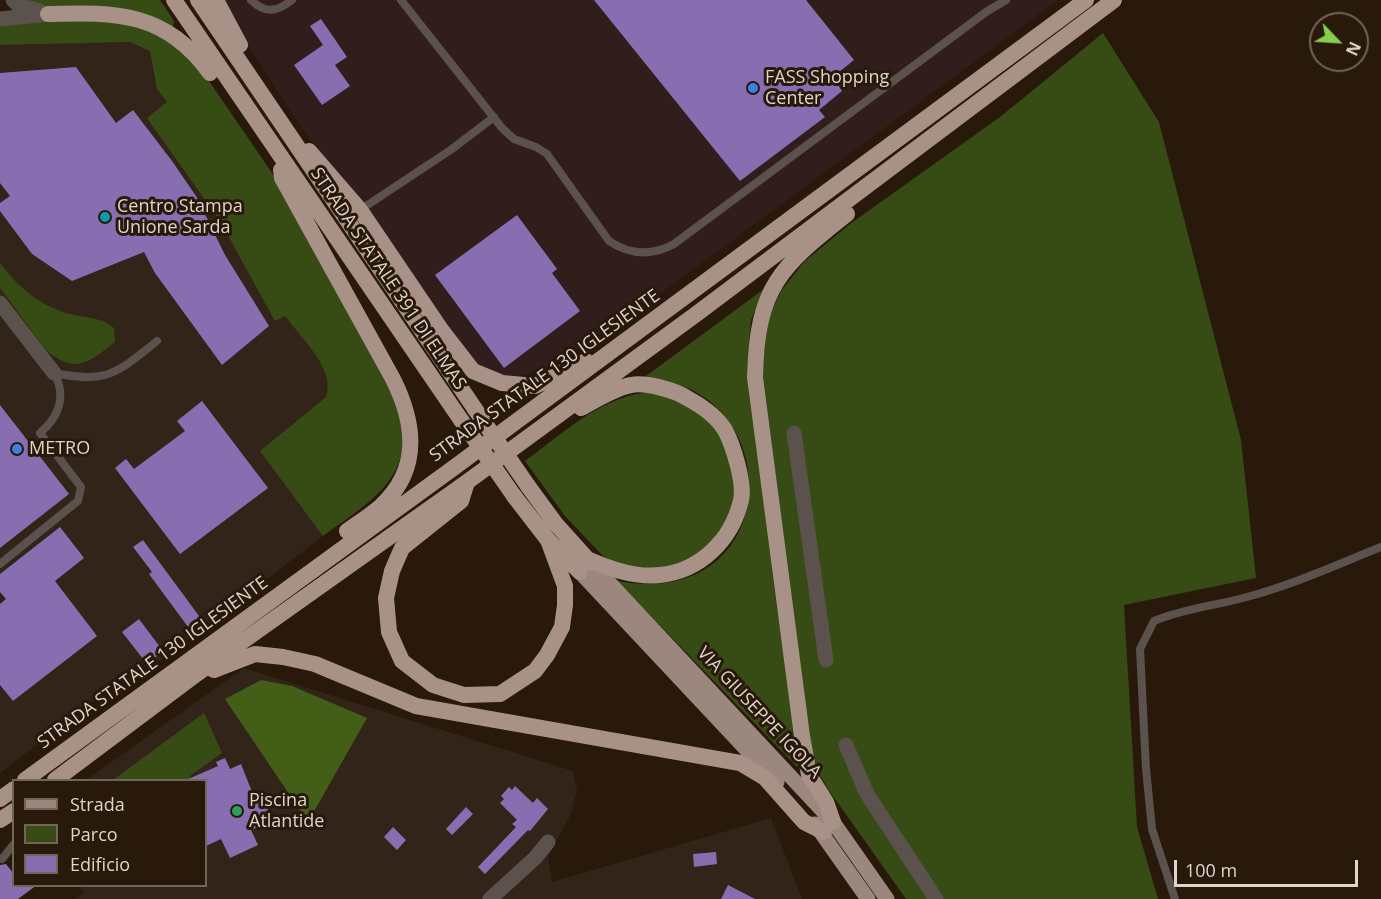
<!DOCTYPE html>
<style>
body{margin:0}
#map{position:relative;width:1381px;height:899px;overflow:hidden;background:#28190b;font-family:"Open Sans",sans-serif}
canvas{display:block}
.legend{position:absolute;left:12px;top:779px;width:195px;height:108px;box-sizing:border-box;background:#28190b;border:2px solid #716458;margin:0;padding:8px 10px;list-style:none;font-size:18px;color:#dfd5cc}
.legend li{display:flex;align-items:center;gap:12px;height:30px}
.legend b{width:30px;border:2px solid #716458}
.north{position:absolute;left:1309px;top:12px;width:60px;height:60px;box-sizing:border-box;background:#28190b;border:2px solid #716458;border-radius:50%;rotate:115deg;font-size:16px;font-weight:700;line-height:24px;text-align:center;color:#dfd5cc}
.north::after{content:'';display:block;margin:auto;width:21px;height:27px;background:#87cf4a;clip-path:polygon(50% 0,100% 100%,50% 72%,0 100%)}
.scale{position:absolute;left:1174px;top:860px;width:184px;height:27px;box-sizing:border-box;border:3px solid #dfd5cc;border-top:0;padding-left:8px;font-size:18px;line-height:21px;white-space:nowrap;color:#dfd5cc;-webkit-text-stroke:4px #28190b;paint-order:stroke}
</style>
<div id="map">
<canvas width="1381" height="899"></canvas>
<ul class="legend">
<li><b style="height:8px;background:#9b877e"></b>Strada</li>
<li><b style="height:16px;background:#374b15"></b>Parco</li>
<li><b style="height:16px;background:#876eb0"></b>Edificio</li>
</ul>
<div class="north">N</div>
<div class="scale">100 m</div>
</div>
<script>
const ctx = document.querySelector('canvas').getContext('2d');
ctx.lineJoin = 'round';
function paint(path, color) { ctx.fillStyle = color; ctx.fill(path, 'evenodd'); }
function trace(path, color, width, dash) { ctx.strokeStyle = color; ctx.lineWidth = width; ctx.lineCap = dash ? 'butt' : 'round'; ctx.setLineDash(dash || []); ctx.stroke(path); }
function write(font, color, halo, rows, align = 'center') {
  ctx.font = font + ' "Open Sans",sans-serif'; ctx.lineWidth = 6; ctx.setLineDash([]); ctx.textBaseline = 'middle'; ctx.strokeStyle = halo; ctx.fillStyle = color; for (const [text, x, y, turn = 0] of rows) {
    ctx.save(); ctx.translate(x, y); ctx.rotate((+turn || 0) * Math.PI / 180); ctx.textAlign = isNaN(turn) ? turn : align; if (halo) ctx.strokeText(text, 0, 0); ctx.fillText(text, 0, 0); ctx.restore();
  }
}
paint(new Path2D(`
 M220,0H1058L634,313L541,371L511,377L486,371L470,359L292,114Z`), '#311e1c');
paint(new Path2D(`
 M130,42L141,45L164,58L380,414L322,534L323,536L148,670L142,663L0,773V45Z
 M244,668L573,771L577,791L570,816L548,856L552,882L771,818L802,899H75L84,892L79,886H206V780H86Z`), '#332419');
paint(new Path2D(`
 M26,0H160L174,21L173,27L42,7Z
 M100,20L134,24L166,38L198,65L272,173L397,402C421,474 373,500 323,536L260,451L326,397C336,369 301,338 285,316L275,321L220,221L147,118L167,102L157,89L150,51L130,42L0,45V24L4,23Z
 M1103,33L1159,122L1241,440L1256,578L1124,605L1137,827L1158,899H906L828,789L816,768L812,756L762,368L769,317L781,291L804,262L850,224L1000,117Z
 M0,263C17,286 38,304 66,313C82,318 100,316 114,328L115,342C88,363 76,375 46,350L0,288Z
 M764,289L751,320L747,368L776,602L801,767L796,766L617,581C789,613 789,380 642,379Z
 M643,393H664L682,400L717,429L726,446L735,490L730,514L706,551L659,571L618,565L602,555L565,516L525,461C562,434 597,400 643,393Z
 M204,713L222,753L190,776L191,780H113Z`), '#374b15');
paint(new Path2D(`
 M261,680L292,686L367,718L308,822L225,699Z`), '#435e17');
paint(new Path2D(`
 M594,0H806L854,60L833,77L842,91L819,110L825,117L740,181Z
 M321,19L347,57L335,65L350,86L322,105L294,65L323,45L310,26Z
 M76,67L116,123L133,110L172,161L196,196L225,255L269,326L222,365L155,273L144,252L72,281L32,254L0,211V203L10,196L0,183V73Z
 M517,215L557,269L552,273L580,311L504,368L435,275Z
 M202,401L268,488L180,554L115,468L126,459L134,469L185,431L177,421Z
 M0,405L69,494L0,548Z
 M60,527L84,558L55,581L97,636L13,701L0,685V604L6,599L0,592V574Z
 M143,540L202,620L191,631L149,574L152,572L133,547Z
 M139,619L163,651L147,664L122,632Z
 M225,758L230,769L241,764L256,802L263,799L273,820L251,830L258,845L230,858L221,839L206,846V780H186L218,766L216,762Z
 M515,786L533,803L537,798L548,809L530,831L528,830L485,874L478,867L516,827L512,824L517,820L500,803L504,799L501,796L509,787L512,790Z
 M466,807L473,814L452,835L446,829Z
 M393,827L406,840L397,850L384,837Z
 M716,852L717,864L694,867L693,854Z
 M6,864L14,874V885H37L18,899H0V865Z
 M728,885L755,899H721Z`), '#876eb0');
trace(new Path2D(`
 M251,0C265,14 277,12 292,0
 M401,0L502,128L514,139L536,147L547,154L609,241C630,255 652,256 674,244L986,12L1006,0
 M360,210L452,149L494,117
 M54,373C107,384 117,373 157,341
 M0,564L78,501L81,487L40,433C59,417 67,396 54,373
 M2,859L14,844
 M1175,899L1152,829L1146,769L1140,649L1154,621C1183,609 1213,606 1243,598C1290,586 1336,565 1381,547`), '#5c524d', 8);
trace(new Path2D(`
 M13,0L18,5L40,11
 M0,19L48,14
 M0,303L54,373
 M794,433L826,660
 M846,745L867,794L936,899
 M490,899L535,858L548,842`), '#5c524d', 15);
trace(new Path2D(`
 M591,563L833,822L887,899
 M580,572L777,782
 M815,824L868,899`), '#9b877e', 15);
trace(new Path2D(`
 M174,0L461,420
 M198,0L475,409
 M216,0L240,45
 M48,14C117,12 166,12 210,73
 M309,151L360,210L442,331L473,371L502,383L535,386L586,361
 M281,170L282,178L393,379C415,423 421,469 381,506C371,515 358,523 347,531
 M581,408C596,400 614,388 631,385C645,382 675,390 687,398C700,405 717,417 725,430C733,445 745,483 741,500C732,540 700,571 660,575C634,578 608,568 585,558
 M467,482L461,501L402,548L392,571L386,598L389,632L402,661L433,685L464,695L500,694L535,671L547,655L562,627L565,605V586L548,540
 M528,486L555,523L591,563
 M514,496L548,540L580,572
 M214,670L255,654L283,657L315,664L416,706L740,763L765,778L804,822L824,832
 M25,780L452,469L1086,0
 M55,780L191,678L467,482L695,315L1114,0
 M0,799L14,789
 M0,820L14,811
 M833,822L826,802L809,775L802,736L755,377C757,287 780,267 847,214`), '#a89288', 16);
trace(new Path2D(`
 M475,409L528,486
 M461,420L514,496`), '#a89288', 16);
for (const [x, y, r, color] of [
 [753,88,6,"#3f7fe0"],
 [105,217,6,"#0f9aa8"],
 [17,449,6,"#3f7fe0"],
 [237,811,6,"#2e9e5b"]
]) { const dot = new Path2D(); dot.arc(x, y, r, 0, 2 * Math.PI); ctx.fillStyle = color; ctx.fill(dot); trace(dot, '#28190b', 2); }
write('18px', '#dfd5cc', '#28190b', [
 ["FASS Shopping",765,78],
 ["Center",765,99],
 ["Centro Stampa",117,207],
 ["Unione Sarda",117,228],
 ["METRO",29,449],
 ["Piscina",249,801],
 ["Atlantide",249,822]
], 'left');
write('18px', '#dfd5cc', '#28190b', [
 ["STRADA STATALE 391 DI ELMAS",388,279,56],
 ["STRADA STATALE 130 IGLESIENTE",545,376,-36],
 ["STRADA STATALE 130 IGLESIENTE",153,663,-36],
 ["VIA GIUSEPPE IGOLA",759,713,47]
]);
</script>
